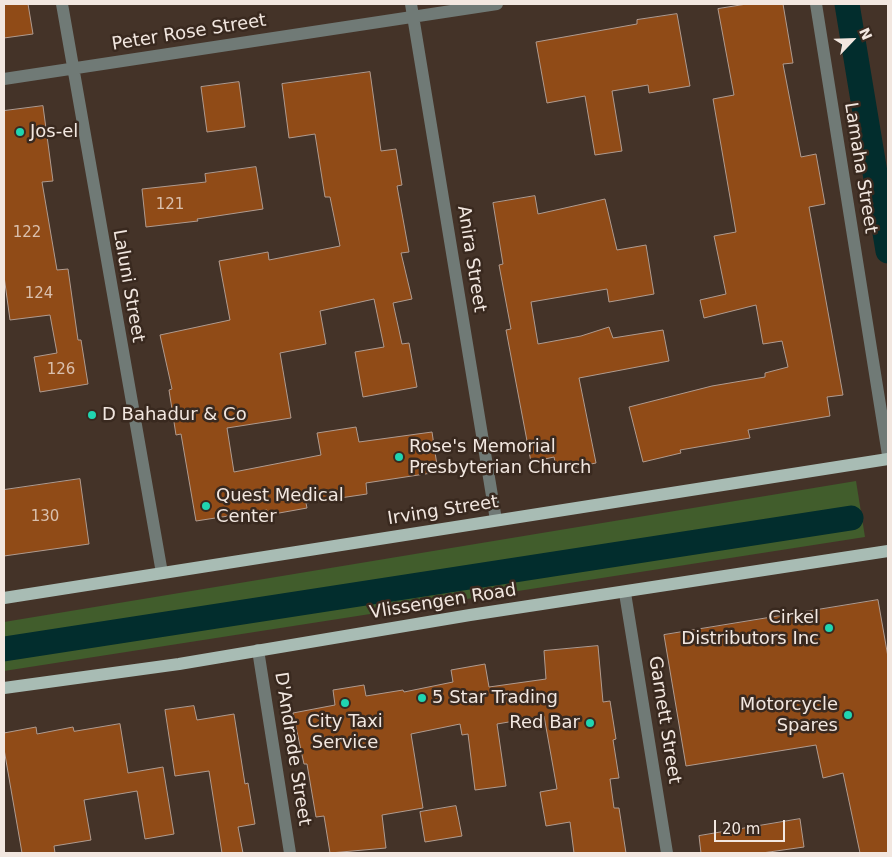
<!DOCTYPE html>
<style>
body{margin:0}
#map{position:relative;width:892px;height:857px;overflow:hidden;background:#443328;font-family:"DejaVu Sans",sans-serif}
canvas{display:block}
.frame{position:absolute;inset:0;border:5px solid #f2e7e0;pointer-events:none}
.north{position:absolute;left:827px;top:15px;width:50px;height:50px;-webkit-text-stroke:4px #39291f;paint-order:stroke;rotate:66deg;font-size:14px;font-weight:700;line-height:20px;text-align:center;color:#f2e7e0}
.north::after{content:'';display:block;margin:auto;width:18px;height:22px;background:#f2e7e0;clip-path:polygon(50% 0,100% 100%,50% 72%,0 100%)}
.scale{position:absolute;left:714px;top:820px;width:71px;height:22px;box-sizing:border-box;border:2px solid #f2e7e0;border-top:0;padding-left:6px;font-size:15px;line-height:18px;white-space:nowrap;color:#f2e7e0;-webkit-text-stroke:4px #39291f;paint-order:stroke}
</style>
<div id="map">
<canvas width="892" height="857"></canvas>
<div class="frame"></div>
<div class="north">N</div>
<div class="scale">20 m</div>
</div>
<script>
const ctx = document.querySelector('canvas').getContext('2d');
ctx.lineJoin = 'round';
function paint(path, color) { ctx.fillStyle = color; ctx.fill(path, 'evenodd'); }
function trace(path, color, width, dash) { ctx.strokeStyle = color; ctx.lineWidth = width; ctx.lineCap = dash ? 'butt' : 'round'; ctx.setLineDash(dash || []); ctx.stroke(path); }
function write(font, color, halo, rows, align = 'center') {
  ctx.font = font + ' "DejaVu Sans",sans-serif'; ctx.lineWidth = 5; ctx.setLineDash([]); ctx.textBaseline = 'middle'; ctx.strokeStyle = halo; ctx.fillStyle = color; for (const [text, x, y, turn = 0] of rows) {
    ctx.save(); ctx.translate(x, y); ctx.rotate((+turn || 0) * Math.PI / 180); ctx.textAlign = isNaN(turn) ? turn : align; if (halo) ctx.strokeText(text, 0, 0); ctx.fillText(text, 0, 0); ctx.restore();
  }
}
paint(new Path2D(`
 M856,481L865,537L4,671V622Z`), '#415d2c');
trace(new Path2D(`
 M847,4L888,251
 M4,649L851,518`), '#022d2d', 25);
const building = new Path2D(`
 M4,4H28L33,34L4,38Z
 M747,4H783L793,63L783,64L801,157L816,154L825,204L809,207L843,395L827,397L830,416L748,430L750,438L680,450L681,453L643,462L629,407L712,386L765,377V373L788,367L782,341L763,344L756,305L704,318L700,300L726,294L714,236L736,232L713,99L734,95L718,9Z
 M677,14L690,86L649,93L648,85L612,91L622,151L595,155L585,96L547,103L536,42L637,24V20Z
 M370,72L381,151L396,149L402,185L397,186L409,252L401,253L412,299L393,303L402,344L409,343L417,387L363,397L355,352L384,347L374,299L320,311L326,344L280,353L291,418L227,428L234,472L321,455L317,433L356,427L359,442L432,432L438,472L366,483L367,494L306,503L307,508L268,515L267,510L196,521L181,434L176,435L169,390L172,389L160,335L230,320L219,261L268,252L269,260L340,246L330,197H325L315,134L289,138L282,84Z
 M239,82L245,127L207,132L201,87Z
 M43,106L53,181L42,182L57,270L68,269L78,340H81L88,384L40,392L34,357L57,353L50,315L10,320L4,276V111Z
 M256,167L263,209L197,219L198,221L146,227L142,189L206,182L205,174Z
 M535,196L538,214L605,199L617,250L646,245L654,294L609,302L607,289L531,302L538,344L581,336L609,327L613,338L663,330L669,361L579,378L596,463L557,471L554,457L531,462L506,330L511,329L499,265L503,264L493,203Z
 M80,479L89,544L4,556V490Z
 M878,600L888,657V853H860L843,773L823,778L816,745L686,766L664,635Z
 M598,646L603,702L610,701L616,739L613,740L619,778L610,779L614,808H619L626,853H574L570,822L546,826L540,792L557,789L544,716L497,724L506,786L475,790L468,734L462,735L460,724L411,734L423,808L382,815L386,848L330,853L324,816L316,817L307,764H304L293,713L335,705L333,690L364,685L366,696L403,690L404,692L453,682L451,670L485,664L489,687L546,679L544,651Z
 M194,706L197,720L234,714L245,784L248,783L255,824L238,827L243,853H222L209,771L175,776L165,710Z
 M120,724L128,773L163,767L174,834L145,839L137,791L84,800L91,840L54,846L55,853H22L4,749V733L36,727L37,734L73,727L74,731Z
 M456,806L462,836L425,842L420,812Z
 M800,819L804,847L762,853H701L699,836Z`);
paint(building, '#904b17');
trace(building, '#b09b8f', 1);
trace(new Path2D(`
 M62,4L162,573
 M411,4L496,520
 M816,4L888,455
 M4,79L497,4
 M625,593L667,853
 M258,650L290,853`), '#707a76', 12);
trace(new Path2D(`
 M4,598L888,459
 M4,688L179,664L470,615L888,551`), '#a8bcb4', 12);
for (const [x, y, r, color] of [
 [20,132,5,"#20d5b0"],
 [92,415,5,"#20d5b0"],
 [399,457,5,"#20d5b0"],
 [206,506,5,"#20d5b0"],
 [829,628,5,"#20d5b0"],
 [422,698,5,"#20d5b0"],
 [345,703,5,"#20d5b0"],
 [848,715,5,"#20d5b0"],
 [590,723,5,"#20d5b0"]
]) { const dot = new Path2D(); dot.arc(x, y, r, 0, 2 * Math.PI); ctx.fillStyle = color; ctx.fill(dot); trace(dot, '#39291f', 2); }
write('15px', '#dac0ae', null, [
 ["121",170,205],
 ["122",27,233],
 ["124",39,294],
 ["126",61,370],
 ["130",45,517]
]);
write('18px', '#f2e7e0', '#39291f', [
 ["Peter Rose Street",189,33,-9],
 ["Lamaha Street",860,168,81],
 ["Anira Street",471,259,81],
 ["Laluni Street",128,286,80],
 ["Irving Street",443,511,-9],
 ["Vlissengen Road",443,602,-9],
 ["Garnett Street",664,720,81],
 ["D'Andrade Street",292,749,81]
]);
write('18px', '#f2e7e0', '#39291f', [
 ["Jos-el",30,132],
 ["D Bahadur & Co",102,415],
 ["Rose's Memorial",409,447],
 ["Presbyterian Church",409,468],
 ["Quest Medical",216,496],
 ["Center",216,517],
 ["Cirkel",819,618,"right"],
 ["Distributors Inc",819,639,"right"],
 ["5 Star Trading",432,698],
 ["Motorcycle",838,705,"right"],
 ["Spares",838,726,"right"],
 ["City Taxi",345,722,"center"],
 ["Service",345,743,"center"],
 ["Red Bar",580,723,"right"]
], 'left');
</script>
